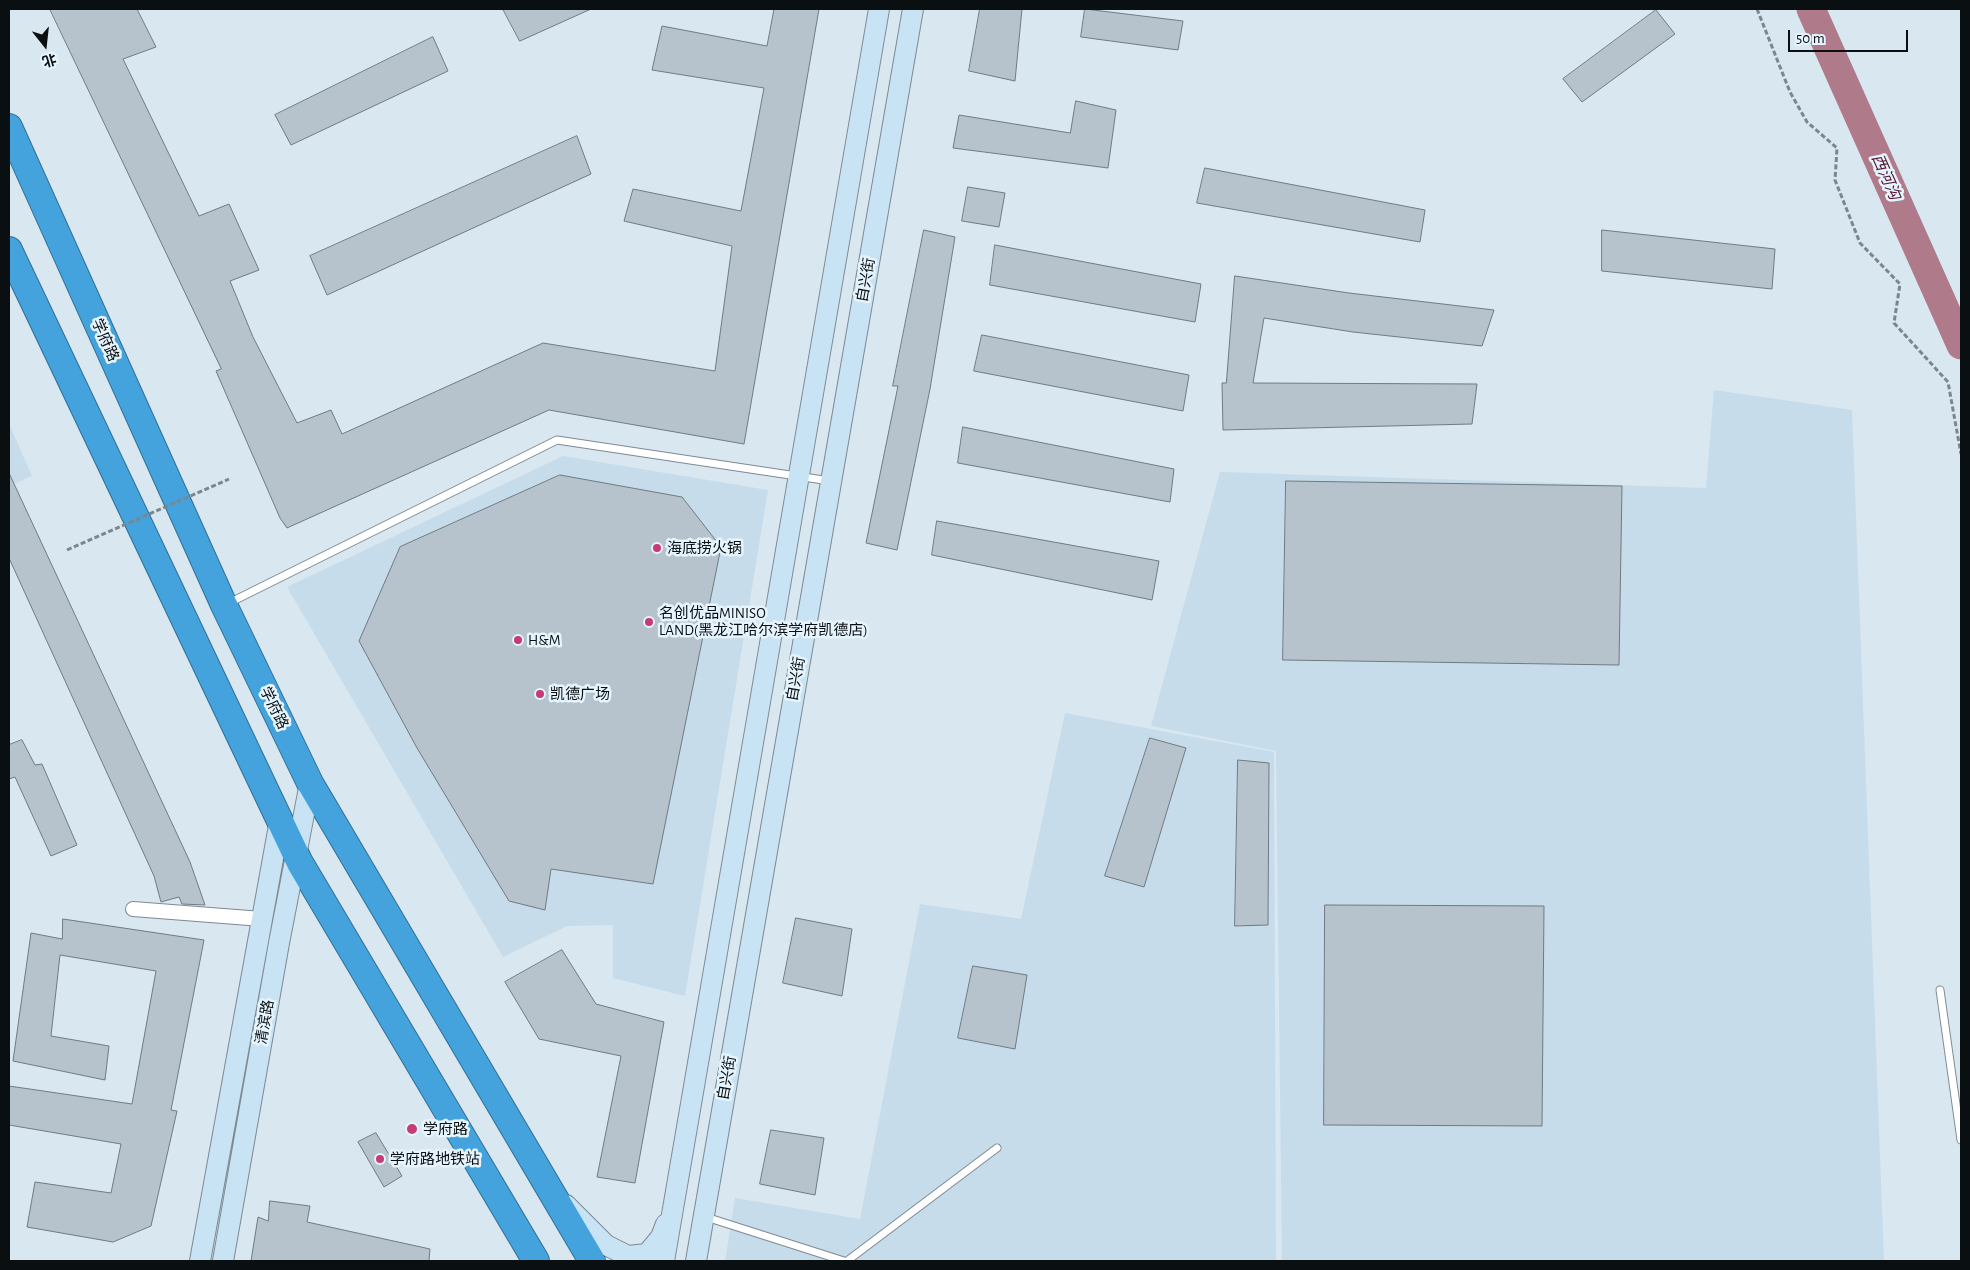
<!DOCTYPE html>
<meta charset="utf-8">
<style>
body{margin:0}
#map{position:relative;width:1970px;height:1270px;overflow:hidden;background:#d9e7f0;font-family:"Alegreya Sans","Noto Sans SC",sans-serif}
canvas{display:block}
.frame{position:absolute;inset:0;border:10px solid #0a0f12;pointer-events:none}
.north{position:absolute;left:20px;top:20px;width:50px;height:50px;-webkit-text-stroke:4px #e6f4fe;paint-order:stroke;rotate:164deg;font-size:14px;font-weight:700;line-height:20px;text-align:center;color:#0a0f12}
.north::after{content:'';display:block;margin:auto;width:18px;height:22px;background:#0a0f12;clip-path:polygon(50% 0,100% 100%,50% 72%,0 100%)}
.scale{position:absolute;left:1788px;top:30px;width:120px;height:22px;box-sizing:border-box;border:2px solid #0a0f12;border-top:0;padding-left:6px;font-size:15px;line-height:18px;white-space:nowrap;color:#0a0f12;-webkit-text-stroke:4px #e6f4fe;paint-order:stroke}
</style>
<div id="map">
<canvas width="1970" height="1270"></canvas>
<div class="frame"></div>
<div class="north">北</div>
<div class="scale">50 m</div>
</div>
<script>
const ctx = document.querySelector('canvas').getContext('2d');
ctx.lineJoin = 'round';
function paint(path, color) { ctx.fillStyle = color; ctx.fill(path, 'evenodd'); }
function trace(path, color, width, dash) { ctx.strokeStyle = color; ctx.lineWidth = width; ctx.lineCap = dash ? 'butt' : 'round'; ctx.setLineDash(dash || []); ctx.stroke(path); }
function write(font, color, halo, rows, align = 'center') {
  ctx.font = font + ' "Alegreya Sans","Noto Sans SC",sans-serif'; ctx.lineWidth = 5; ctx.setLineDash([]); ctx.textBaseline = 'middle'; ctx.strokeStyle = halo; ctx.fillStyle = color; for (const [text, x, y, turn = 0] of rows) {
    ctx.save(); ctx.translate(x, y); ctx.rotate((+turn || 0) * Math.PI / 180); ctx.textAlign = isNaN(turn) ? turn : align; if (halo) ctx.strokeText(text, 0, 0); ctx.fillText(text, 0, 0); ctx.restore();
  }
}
paint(new Path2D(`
 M1714,390L1852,410L1884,1261H1282L1276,751L1151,726L1220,472L1706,488Z
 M9,424L32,476L9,486Z
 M563,456L768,490L685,996L613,978V925L567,926L503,957L287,587Z
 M1065,713L1274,752L1276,1261H725L735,1198L860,1219L920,904L1021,919Z`), '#c7dcea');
trace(new Path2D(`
 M1811,9L1961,345`), '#af7a8a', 29);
const building = new Path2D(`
 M50,9H137L156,47L123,59L199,216L229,204L259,270L230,281L253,337L297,423L331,410L342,434L543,343L715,371L732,246L624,221L633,189L741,211L764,88L652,70L662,26L767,46L774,9H819L744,444L549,410L287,528L280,518L216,371L221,369Z
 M503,9H591L520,41Z
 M980,9H1022L1015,81L969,71Z
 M1085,9L1183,21L1178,50L1081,37Z
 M1656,10L1675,34L1582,102L1563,79Z
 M433,37L448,71L291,145L275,115Z
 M1076,101L1116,110L1108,168L953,148L959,115L1070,133Z
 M577,136L591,174L327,295L310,256Z
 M1205,168L1425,210L1420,242L1197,203Z
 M968,187L1005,193L999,227L962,221Z
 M924,230L955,237L930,389L897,550L866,543L898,386H893Z
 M1602,230L1775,249L1772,289L1602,271Z
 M995,245L1201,284L1195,322L990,285Z
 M1235,276L1349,293L1494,310L1482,346L1353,332L1264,318L1253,383L1477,384L1472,424L1223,430L1222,383H1226Z
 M982,335L1189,375L1183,411L974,371Z
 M963,427L1174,469L1170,502L958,463Z
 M9,473L190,862L205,905L182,904L179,897L161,902L154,876L9,558Z
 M560,475L682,497L721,547L653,884L551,869L545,910L509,901L417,748L359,641L400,547Z
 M1286,481L1622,486L1619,665L1283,660Z
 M937,521L1159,561L1152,600L932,555Z
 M1150,738L1186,748L1144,887L1105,876Z
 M22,740L35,765L42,764L77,845L51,856L15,777L9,779V745Z
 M1238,760L1269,763L1268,925L1235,926Z
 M1325,905L1544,906L1542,1126L1324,1125Z
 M796,918L852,929L842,996L783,983Z
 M63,919L204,940L171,1110L177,1111L151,1226L113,1242L27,1227L35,1182L111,1193L121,1144L9,1125V1086L132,1104L156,971L60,955L51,1036L109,1046L105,1080L13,1061L31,933L62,939Z
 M562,950L596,1004L664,1022L635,1183L597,1177L621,1056L539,1039L505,982Z
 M973,966L1027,975L1015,1049L958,1038Z
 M771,1130L824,1138L815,1195L760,1184Z
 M376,1133L402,1176L384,1187L358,1142Z
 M270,1201L310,1206L307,1222L430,1249L429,1261H251L258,1217L268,1221Z`);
paint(building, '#b6c3cd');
trace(building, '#6f7b83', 1);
const lane = new Path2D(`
 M229,603L557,440L830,481
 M1940,990L1961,1140
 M706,1217L844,1261
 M847,1261L997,1148`);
const street = new Path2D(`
 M133,909L262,919`);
const secondary = new Path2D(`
 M566,1205L606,1245L628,1256L647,1254L661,1237L666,1224
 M200,1261L280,820
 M223,1261L279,943L310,783
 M664,1261L879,9
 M696,1261L913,9`);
const highway = new Path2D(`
 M9,127L224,605L310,783L592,1261
 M9,250L300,863L536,1261`);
trace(lane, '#7e8a93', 9);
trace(street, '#7e8a93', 16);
trace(secondary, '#7e8a93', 22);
trace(highway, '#306f95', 28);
trace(new Path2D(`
 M1757,9L1790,92L1807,122L1837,148L1835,180L1860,243L1900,284L1894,323L1948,382L1961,454`), '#7c868c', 3, [5, 2.5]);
trace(lane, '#fff', 7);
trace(street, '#fff', 14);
trace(secondary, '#c7e3f4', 20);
trace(highway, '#44a3dc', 26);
trace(new Path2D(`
 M67,550L229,479`), '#7c868c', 3, [5, 2.5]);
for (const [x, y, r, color] of [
 [657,548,5,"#c63b73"],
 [649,622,5,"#c63b73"],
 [518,640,5,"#c63b73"],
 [540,694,5,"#c63b73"],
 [412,1129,6,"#c63b73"],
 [380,1159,5,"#c63b73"]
]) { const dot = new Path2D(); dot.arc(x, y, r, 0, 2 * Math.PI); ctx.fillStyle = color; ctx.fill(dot); trace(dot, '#e6f4fe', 2); }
write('15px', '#0a0f12', '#e6f4fe', [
 ["自兴街",866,280,-80],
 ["学府路",105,340,66],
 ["自兴街",796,679,-80],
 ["学府路",274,708,64],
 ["清滨路",265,1022,-80],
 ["自兴街",727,1078,-80]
]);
write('15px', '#0a0f12', '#e6f4fe', [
 ["海底捞火锅",667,548],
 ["名创优品MINISO",659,613],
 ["LAND(黑龙江哈尔滨学府凯德店)",659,630],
 ["H&M",528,640],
 ["凯德广场",550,694],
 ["学府路",423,1129],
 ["学府路地铁站",390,1159]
], 'left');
write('italic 16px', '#55142e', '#e6f4fe', [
 ["西河沟",1886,177,66]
]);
</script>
